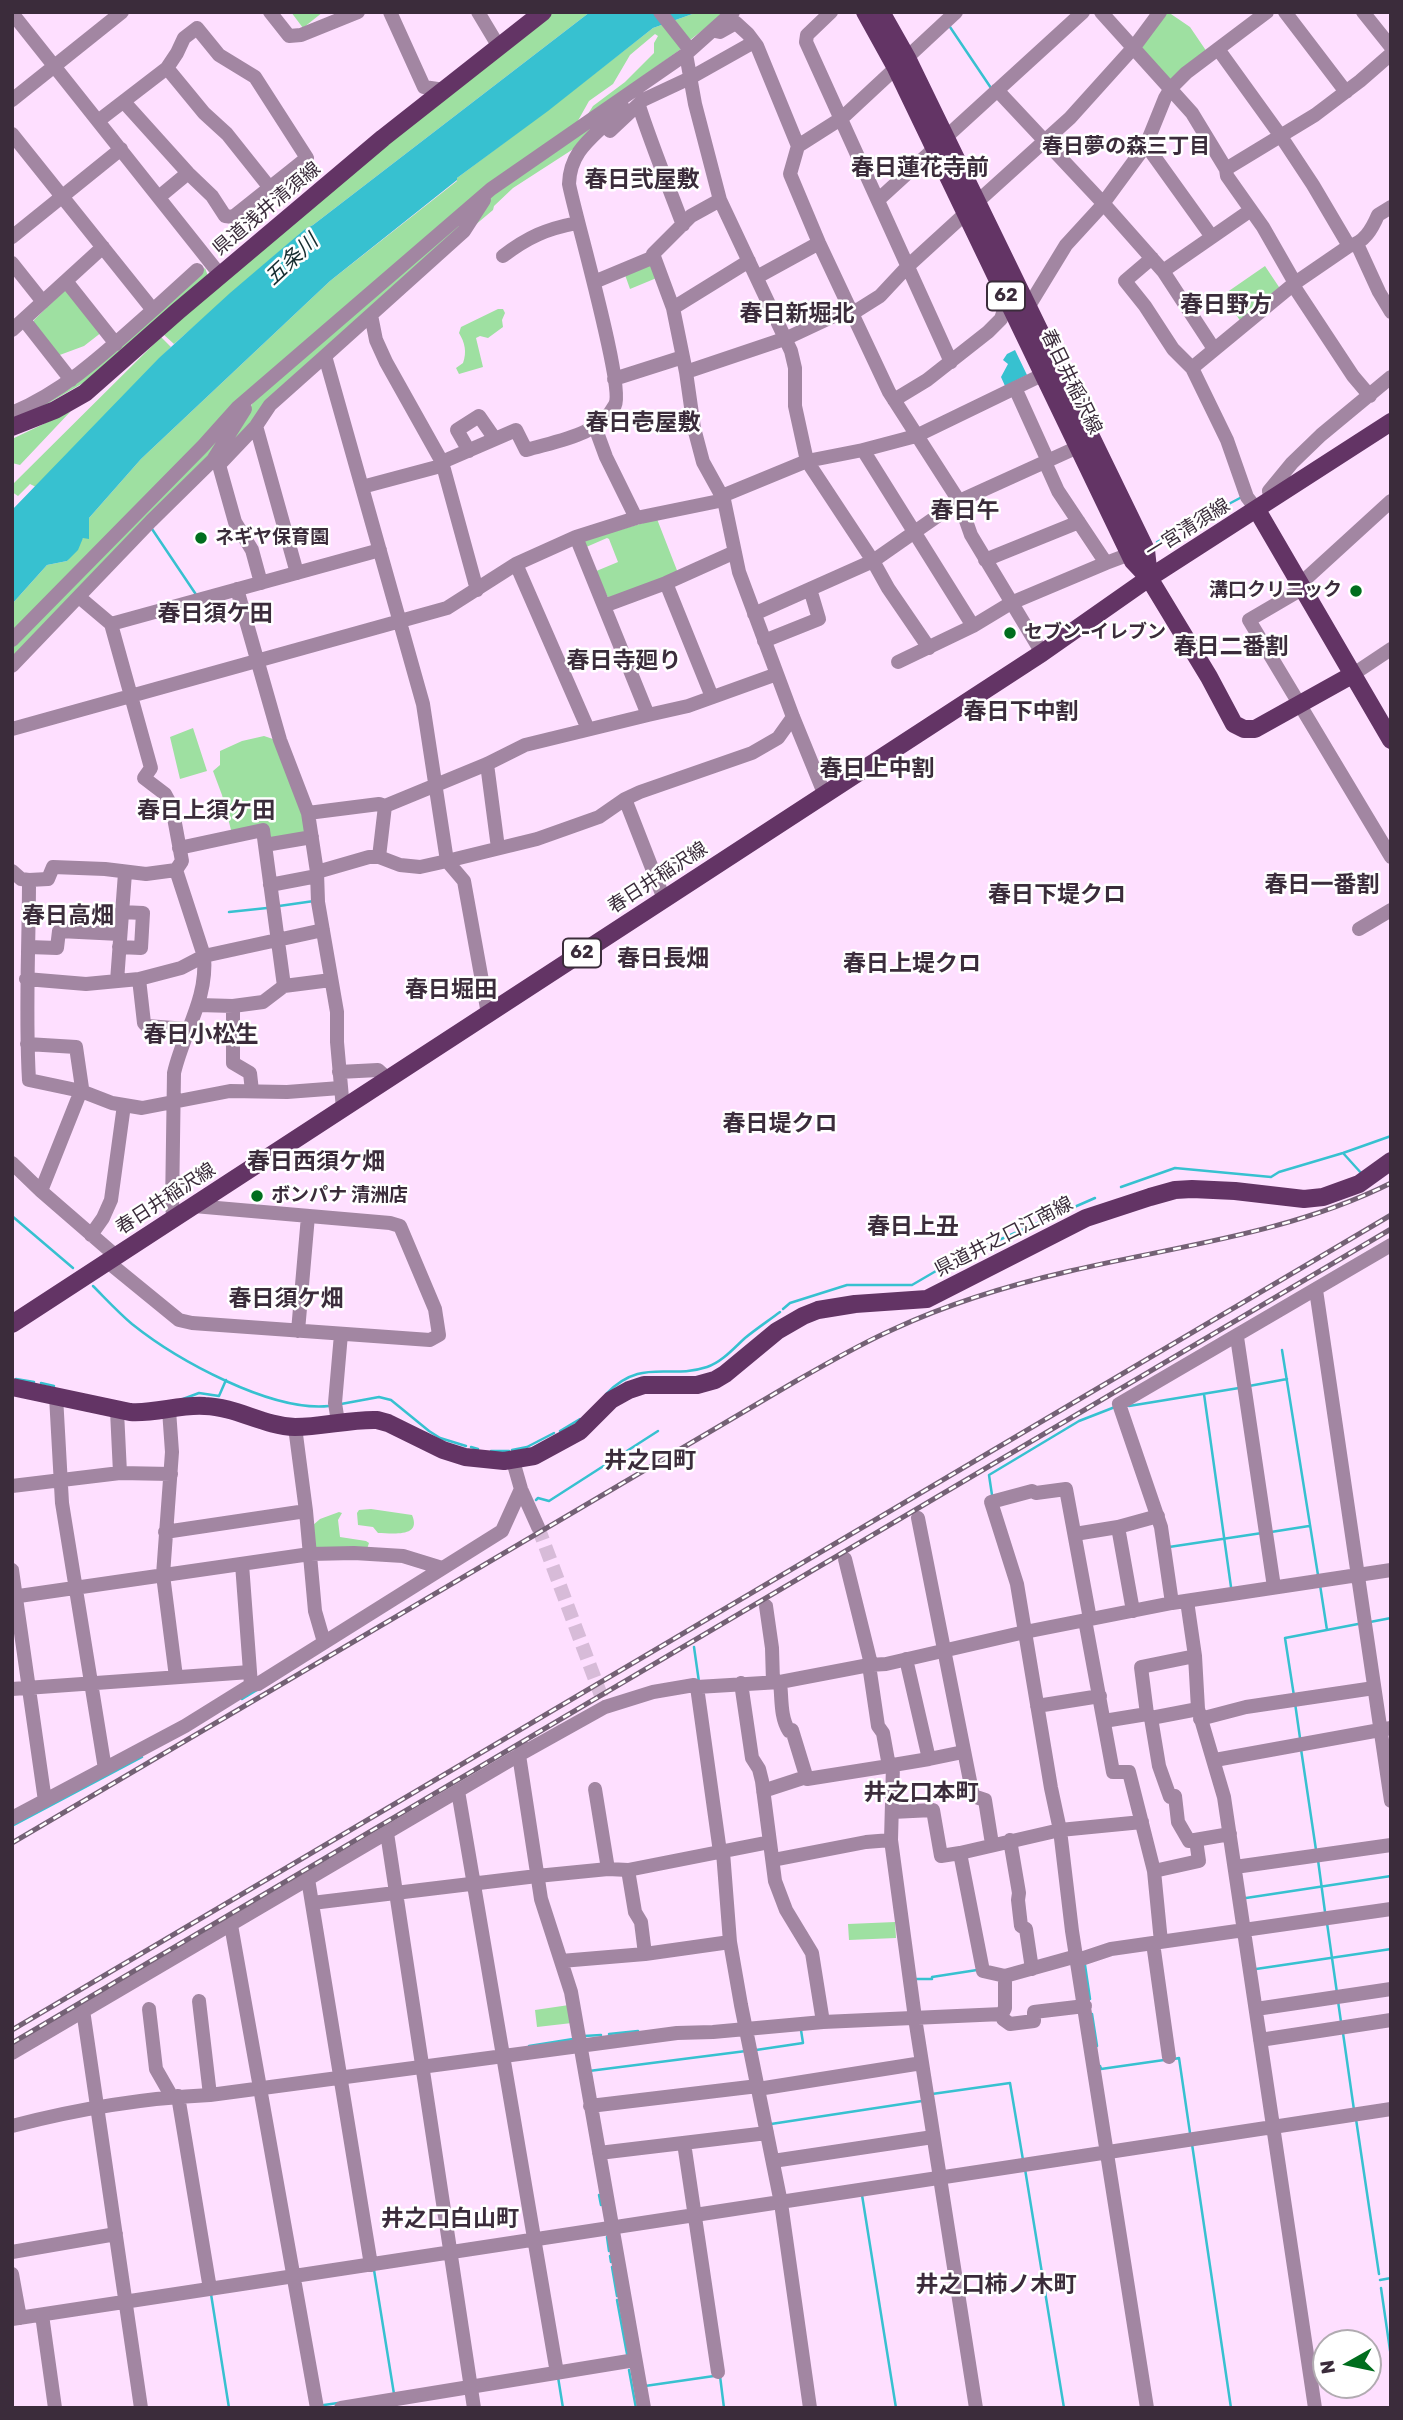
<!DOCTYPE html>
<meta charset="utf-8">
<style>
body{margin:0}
#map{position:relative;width:1403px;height:2420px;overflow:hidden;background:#fedfff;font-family:Rubik,sans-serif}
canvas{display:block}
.frame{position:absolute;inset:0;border:14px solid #3b2c3b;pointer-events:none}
.north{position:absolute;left:1312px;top:2329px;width:70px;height:70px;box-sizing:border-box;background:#fff;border:2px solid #b1abb1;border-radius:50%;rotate:261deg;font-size:19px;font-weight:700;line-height:28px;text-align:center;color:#3b2c3b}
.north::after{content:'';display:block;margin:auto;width:24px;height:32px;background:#016e1e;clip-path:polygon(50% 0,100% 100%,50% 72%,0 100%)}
</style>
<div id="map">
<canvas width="1403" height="2420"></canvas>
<div class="frame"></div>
<div class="north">N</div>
</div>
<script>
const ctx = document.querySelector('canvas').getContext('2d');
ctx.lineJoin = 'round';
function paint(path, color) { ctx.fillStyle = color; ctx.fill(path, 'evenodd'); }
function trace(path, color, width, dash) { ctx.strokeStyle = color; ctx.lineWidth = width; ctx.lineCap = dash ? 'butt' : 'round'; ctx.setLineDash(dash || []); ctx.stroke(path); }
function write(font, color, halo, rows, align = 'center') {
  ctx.font = font + ' Rubik,"Noto Sans JP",sans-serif'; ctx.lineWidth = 5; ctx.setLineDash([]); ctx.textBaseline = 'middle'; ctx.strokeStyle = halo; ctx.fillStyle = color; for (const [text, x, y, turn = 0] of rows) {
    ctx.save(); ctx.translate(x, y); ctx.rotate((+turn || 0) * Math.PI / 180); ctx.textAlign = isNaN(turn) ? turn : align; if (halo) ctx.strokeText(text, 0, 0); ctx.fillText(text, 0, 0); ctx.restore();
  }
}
paint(new Path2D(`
 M291,12H323L303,28Z
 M553,12H590L313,225L305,229L174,344L163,334L387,142Z
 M698,12H726L681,47V49L586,117L593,106L625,82L654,53V43L658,36L655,34L630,55L613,84L589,101L575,126L237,403L12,634V604L47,565L67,561L83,538H86L89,518L141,459L330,281L457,181V178L548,110L653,28Z
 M1164,12H1168L1190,27L1207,52L1172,79H1168L1141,49Z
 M613,111L578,146L513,188L494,206L493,210L474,226L489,198Z
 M477,206L461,231L252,423L218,459L254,401Z
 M650,262L659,277L630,289L624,272Z
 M1265,266L1281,290L1241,322L1223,295Z
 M205,268L208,276L90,379L42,407L23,413L161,307Z
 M68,290L102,332L84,346L57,356L34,326V320L64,291Z
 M498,309H503L505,313L502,320L503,327L488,338L480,336L476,338L483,367L459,374L456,368L463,363C467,352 465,343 459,333L461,327Z
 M161,337L171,347L36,487L30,484L18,496L12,492V485Z
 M71,411L20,465L12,463V439Z
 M233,418L211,458L12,660V645Z
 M657,519L678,573L610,601L594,572L618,562L609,539L607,538L584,548L585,540Z
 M193,728L207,771L180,779L170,737Z
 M264,736L273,739L302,812L306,831L273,841L231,830L222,795L213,771L220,765V751L242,741Z
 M371,1509L412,1515C422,1538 392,1533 378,1533L373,1527L358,1525L357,1513L359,1510Z
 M339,1512L342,1513L338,1520L340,1537L366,1541L369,1543L367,1549H317L315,1545L312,1526L320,1519Z
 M895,1922L896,1938L849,1940L848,1924Z
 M569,2005L572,2023L537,2027L535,2010Z`), '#9ee0a1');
paint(new Path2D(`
 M590,12H698L653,28L548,111L457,178V180L330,281L141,459L89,518V539L83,538L78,550L67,561L47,565L12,604V510L159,358L230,293L305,229L313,225Z
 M1015,350L1027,375L1005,386L1001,377L1008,364L1003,360L1007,354Z`), '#37c1d0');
trace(new Path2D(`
 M950,27L991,88
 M152,529L197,596
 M1157,542L1240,498
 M279,906L314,901
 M229,912L267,908
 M1343,1153L1362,1174
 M1121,1187L1175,1168L1271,1177L1279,1172L1343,1153L1391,1136
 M12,1216L73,1268
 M93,1286C106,1299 118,1312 132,1324C177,1360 271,1412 329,1406
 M783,1309L790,1303L847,1285H912L960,1257L1095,1198
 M1282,1350L1318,1575
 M16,1379L34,1382
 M41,1383L54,1386
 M1249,1386L1287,1379
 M606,1394C642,1357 668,1380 707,1367C722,1362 734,1348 745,1338C756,1329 768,1321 780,1312
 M1204,1394L1231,1587
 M183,1399L199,1393L219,1396L226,1380
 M341,1404L379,1397L391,1400L429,1431L440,1438L466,1446
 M1129,1406L1239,1388
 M560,1431L580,1419
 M471,1447L478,1449
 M512,1450L527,1447L554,1433
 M491,1451H509
 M992,1495L989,1475L1079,1421L1115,1407
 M536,1500L538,1498L549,1501L658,1431
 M1271,1532L1309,1526
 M1169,1547L1262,1533
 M1320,1585L1327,1630
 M1370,1622L1391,1618
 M694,1647L699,1682
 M1294,1696L1285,1638L1358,1624
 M242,1699L257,1690
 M1295,1703L1300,1738
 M1301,1749L1316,1850
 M12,1826L142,1757
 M1318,1860L1325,1912
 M1246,1898L1391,1876
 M1327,1923L1337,1993
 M1085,1965L1090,1999
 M1256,1969L1391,1949
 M914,1979H932V1977L977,1970
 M1338,2001L1341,2022
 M1092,2014L1097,2046
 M1343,2033L1354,2110
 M609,2034L638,2031
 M584,2036L601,2035
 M529,2046L573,2039
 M756,2050L803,2043L801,2030
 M1174,2059L1179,2058L1190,2133
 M1100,2066L1101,2069L1164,2060
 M589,2071L746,2051
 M932,2094L1010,2083L1023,2160
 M1356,2119L1379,2274
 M771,2124L922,2101
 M1192,2144L1231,2408
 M1025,2169L1064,2408
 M599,2195L601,2205
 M862,2195L896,2408
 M607,2237L609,2251
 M610,2256L611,2262
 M612,2267L617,2296
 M374,2270L394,2394
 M1380,2280L1391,2278
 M1381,2288L1391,2357
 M211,2294L229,2408
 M617,2300L627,2354
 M629,2370L636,2408
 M720,2376L724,2408
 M558,2377L563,2408
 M645,2386L714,2376
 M324,2405L338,2403`), '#37c1d0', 2.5);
trace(new Path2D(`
 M538,1527L602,1698`), '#d7bbd8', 14, [14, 7]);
trace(new Path2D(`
 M270,12L289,36L301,35L358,12
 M390,12L424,87L444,90
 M478,12L499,47
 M660,12L690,50
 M831,12L807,35L806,42L951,362
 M1101,12L1192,113L1226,169L1227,176L1263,227L1295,283
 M1285,12L1346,92
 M1363,12L1391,47
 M12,13L221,276
 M715,31L720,32L736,23L748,34L757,46L798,146L790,174L819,243L889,392L959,501L971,535L1042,653
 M1218,49L1280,135L1313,185L1349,246
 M686,54L695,104L720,200L791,351L795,368V406L807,461L873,561L888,588L929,648
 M167,68L204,113L227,134L270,188
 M997,90L1102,202L1163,271L1214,349
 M12,100L122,12
 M639,106C652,146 668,185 683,225
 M98,121L167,68L177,53L184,38L197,28L219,55L255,77L307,158L233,217L225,216L212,196L188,173L124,102
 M610,131L643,100L690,78L754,42
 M12,134L153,310C109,349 67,390 12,413
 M945,138L1083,12
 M1146,145L1212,237
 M798,146L842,118L956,12
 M1226,169L1315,115L1360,81L1391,54
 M159,197L188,173
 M484,200L464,231L325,356L423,704L447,861L464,881L488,1014
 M720,200L691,216L653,254L673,308L686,372L694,428L703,462L724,500L739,572L793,717L824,793
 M878,200L935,148
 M976,203L1070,118L1134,47L1160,12
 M12,237L121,149
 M1357,244L1379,292L1391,312
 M503,256C528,237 546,229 577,223
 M1152,258L1125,281L1145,306L1173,349L1192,368L1227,440L1247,497L1257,510
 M12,263L43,302
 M1163,271L1251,210
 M757,277L819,243
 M66,281L116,344
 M594,282L654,257
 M1293,285L1353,376L1370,396
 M673,308L749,261
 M1027,309L1066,245L1099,209L1146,145L1165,98L1171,88L1186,73L1267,12
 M153,310L197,270
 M853,313L880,296L908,266L966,213
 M371,315L376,340L386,362L442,462L477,590
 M24,320L71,380
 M12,330L103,247
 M1192,368L1295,283L1349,246C1364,243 1372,229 1378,215L1391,207
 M686,372L787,338L851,308
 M614,379L683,357
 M1015,388L1048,461
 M894,400L927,380L988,332L1001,319L1006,304L1009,302
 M256,426L297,573
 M595,427L606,457L636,518
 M863,450L973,626
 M469,451L457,430L479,416L495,439
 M213,460L219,465L235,522L252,550L261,583
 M1045,462L1058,491L1106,563L1130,554
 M219,465L256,426L270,405L325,356
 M362,487L437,467L442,462L516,430L526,450C556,441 600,435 615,405C625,387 575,216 569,184C570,145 601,134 622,106
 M722,496L807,461L863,450L916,436L1044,374
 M1274,499L1269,491L1292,463L1321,435L1391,377
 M985,560L1079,522
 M516,564L588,729
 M666,583L712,697
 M1299,585L1391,501
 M237,589L280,740L308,813L317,872
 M1302,589L1249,620L1391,857
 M79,597L111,624L151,768L144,778L165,794L172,807L182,861L176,870L204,956C208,999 183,1033 174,1073L172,1208L174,1218
 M604,606L666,583L735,552
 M754,614L873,561L959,501L1078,447
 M111,624L380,550
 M12,640L203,446L238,407L491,189L686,54L733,12
 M764,641L819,619L810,589
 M898,662L973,626L1011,603L1106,563
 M12,666L151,521L213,460L245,409
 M1352,675L1391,649
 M648,715L688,706L777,674
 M12,729L447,608L516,564L576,537L636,518L724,500
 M487,764L498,848
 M625,799L664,899
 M308,813L379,804L385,806L487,764L525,745L648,715L576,537
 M265,845L284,986
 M179,848L263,830L265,845L312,837
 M379,857L385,806
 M12,871L21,879L29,880C29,947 25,1013 29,1080L81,1091L112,1103L142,1108L230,1091L287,1092L340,1088
 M29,880L48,879L53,867L105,869L146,874L176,870
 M270,885L317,876
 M1359,929L1391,910
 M29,947L57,948L59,931L120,934
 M119,947L141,948L143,913L121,912
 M26,979L86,984L139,979L181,968L204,956L323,930
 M139,979L144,1023L147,1026L187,1029
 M117,981L125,873
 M199,1005L233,1006L263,1002L284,986L331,980
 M233,1006V1063L250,1073L252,1091
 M27,1044L76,1047L82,1088L41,1191
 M339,1072L378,1070L388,1079
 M343,1109L337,1042V1012L318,902L317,872L369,857H379L400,865L420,867L447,861L537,839L599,817L625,799L640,792L752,753L778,738L793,717
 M12,1163L41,1191L116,1256
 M91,1235L103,1218L111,1200L124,1105
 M108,1262L179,1320L192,1323L430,1340L439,1335L435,1309L400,1226L390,1223L194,1206
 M1316,1290L1391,1801
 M298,1331L308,1216
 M1237,1337L1274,1587
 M56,1396L62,1503L105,1769
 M169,1410L172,1452L163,1575L176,1677
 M117,1411L120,1473
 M338,1422L335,1403L341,1334
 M295,1427L306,1511L315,1611L324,1642
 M513,1461L521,1489L538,1527
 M12,1486L120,1473L171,1474
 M918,1518L973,1796L985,1800L992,1844
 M1118,1527L1158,1516
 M165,1532L306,1511
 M1075,1534L1118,1527L1133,1611
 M845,1559L871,1664
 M242,1564L251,1685L258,1684L502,1531L521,1489
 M12,1570L45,1801
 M12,1597L310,1554L354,1553L403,1556L442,1568
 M1187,1601L1195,1656L1198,1709L1224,1797L1315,2408
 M1172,1603L1161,1527L1119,1404L1391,1245
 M766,1606L772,1648L773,1682
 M1090,1619L1066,1489L1036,1493L1032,1491L991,1502L1017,1584L1051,1788L1060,1830L1072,1931L1147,2408
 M1085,1620L1113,1772H1129L1154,1871L1161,1942
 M869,1665L878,1726L883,1733L889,1766L893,1765L891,1840L915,2018L976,2408
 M780,1682C782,1698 780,1717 789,1731L792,1730L807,1779L889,1766
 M741,1683L752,1758L759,1769L762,1781L775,1881L786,1910L812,1953L823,2022
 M697,1687L720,1852
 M12,1689L250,1672
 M1037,1706L1100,1696
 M1147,1714L1141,1667L1195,1656
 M1151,1718L1159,1766L1170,1797L1175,1796L1178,1822L1189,1841L1230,1834
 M1200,1719L1246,1707L1374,1688
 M1104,1721L1147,1714L1151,1718L1198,1709
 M524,1748L519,1755L541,1899L571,1992L644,2408
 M929,1759L963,1752
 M1215,1760L1391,1728
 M893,1765L929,1759L906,1659
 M595,1789L608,1869
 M458,1791L557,2373
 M763,1791L806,1777
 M892,1812L933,1810L941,1856L960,1853
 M12,1818L185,1726L251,1685
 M387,1833L474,2408
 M1010,1840L1019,1893L1018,1900L1021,1926L1026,1929L1032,1969
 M723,1852L730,1942L741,2005L781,2203L810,2408
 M773,1860L866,1842L891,1840
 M1235,1867L1391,1845
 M628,1870L635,1912L641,1922L645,1954
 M1154,1871L1199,1861L1196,1840
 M308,1879L371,2265
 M312,1903L537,1876L608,1869L628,1870L770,1842
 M231,1925L317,2408
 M1153,1943L1169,2057
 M1077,1956L1005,1976L983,1971L960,1853L1060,1830L1142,1822
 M1078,1960L1111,1949L1391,1909
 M561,1961L645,1954L730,1942
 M199,2001L210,2095
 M149,2009L156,2069L172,2097
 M1256,2009L1391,1989
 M83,2010L141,2408
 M1002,2014L1003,2019L1010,2024L1034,2021V2012L1085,2006
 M1260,2040L1391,2020
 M12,2053L519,1755L605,1707L653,1692L694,1685L697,1687L780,1682L869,1665L886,1664L1025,1632L1172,1603L1391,1570
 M758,2089L922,2063
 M178,2096L210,2289
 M590,2106L758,2086
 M12,2126C77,2109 143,2098 210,2095L677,2033L713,2032L823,2022L1002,2014L1005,2008V1976
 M684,2143L718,2372
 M599,2153L767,2133
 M773,2161L933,2137
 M12,2252L116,2234
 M12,2274L20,2318
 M42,2315L55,2408
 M12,2319L1391,2109
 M341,2408L635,2360`), '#a286a2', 14);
trace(new Path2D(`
 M865,12L896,68L1133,561L1149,578L1209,677L1234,724L1244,729H1255L1352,675
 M881,12L907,58L1146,550L1149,578
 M12,427L55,410L85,393L178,311L383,138L543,12
 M1257,510L1391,740
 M12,1324L1042,653L1149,578L1391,422
 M12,1387L130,1412C155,1414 180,1404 205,1406C236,1407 264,1426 295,1427C323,1427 350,1419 377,1420L388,1423L443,1450L465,1457L504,1461L534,1456L580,1431L611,1400L629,1390L644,1385H697L715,1380L725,1374L777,1331L803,1316L818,1310L855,1304L927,1299L1086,1218L1150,1197L1175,1190L1192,1189L1235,1191L1304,1199L1323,1197L1359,1184L1391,1161`), '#633465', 18);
const rail = new Path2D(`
 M12,1843L796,1381C828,1363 860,1344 894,1329C950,1303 1010,1285 1070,1271C1177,1246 1291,1233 1391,1183
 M12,2030L1391,1215
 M12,2043L1391,1229`);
trace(rail, '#746175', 5);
trace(rail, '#fff', 2.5, [8]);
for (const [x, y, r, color] of [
 [201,538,7,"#016e1e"],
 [1356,591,7,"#016e1e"],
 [1010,633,7,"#016e1e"],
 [257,1196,7,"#016e1e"]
]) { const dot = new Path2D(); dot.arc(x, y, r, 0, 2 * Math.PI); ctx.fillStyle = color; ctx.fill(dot); trace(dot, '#fff', 2.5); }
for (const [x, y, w] of [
 [1006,296,38],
 [582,953,38]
]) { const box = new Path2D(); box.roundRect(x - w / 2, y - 14.5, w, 29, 5); ctx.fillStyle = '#fff'; ctx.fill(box); trace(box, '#3b2c3b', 2); }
write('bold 18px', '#3b2c3b', null, [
 ["62",1006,296],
 ["62",582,953]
]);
write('19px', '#3b2c3b', '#fff', [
 ["県道浅井清須線",267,209,-40],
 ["春日井稲沢線",1071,382,64],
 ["一宮清須線",1188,529,-32],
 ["春日井稲沢線",658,878,-33],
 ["春日井稲沢線",166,1199,-33],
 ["県道井之口江南線",1004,1237,-27]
]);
write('bold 19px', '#3b2c3b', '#fff', [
 ["ネギヤ保育園",215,538],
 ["溝口クリニック",1342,591,"right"],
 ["セブン-イレブン",1024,633],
 ["ボンパナ 清洲店",271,1196]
], 'left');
write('bold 21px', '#3b2c3b', '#fff', [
 ["春日夢の森三丁目",1126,147]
]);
write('italic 21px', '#172d30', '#fff', [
 ["五条川",292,260,-43]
]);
write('bold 23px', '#3b2c3b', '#fff', [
 ["春日蓮花寺前",920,168],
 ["春日弐屋敷",642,180],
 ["春日野方",1226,305],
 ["春日新堀北",797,314],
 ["春日壱屋敷",643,423],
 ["春日午",965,511],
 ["春日須ケ田",215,614],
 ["春日二番割",1231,647],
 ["春日寺廻り",624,661],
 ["春日下中割",1021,712],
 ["春日上中割",877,769],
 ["春日上須ケ田",206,811],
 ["春日一番割",1322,885],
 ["春日下堤クロ",1057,895],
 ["春日高畑",68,916],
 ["春日長畑",663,959],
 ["春日上堤クロ",912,964],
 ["春日堀田",451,990],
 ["春日小松生",201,1035],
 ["春日堤クロ",780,1124],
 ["春日西須ケ畑",316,1162],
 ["春日上丑",913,1227],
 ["春日須ケ畑",286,1299],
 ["井之口町",650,1461],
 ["井之口本町",921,1793],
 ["井之口白山町",450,2219],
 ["井之口柿ノ木町",996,2285]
]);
</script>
